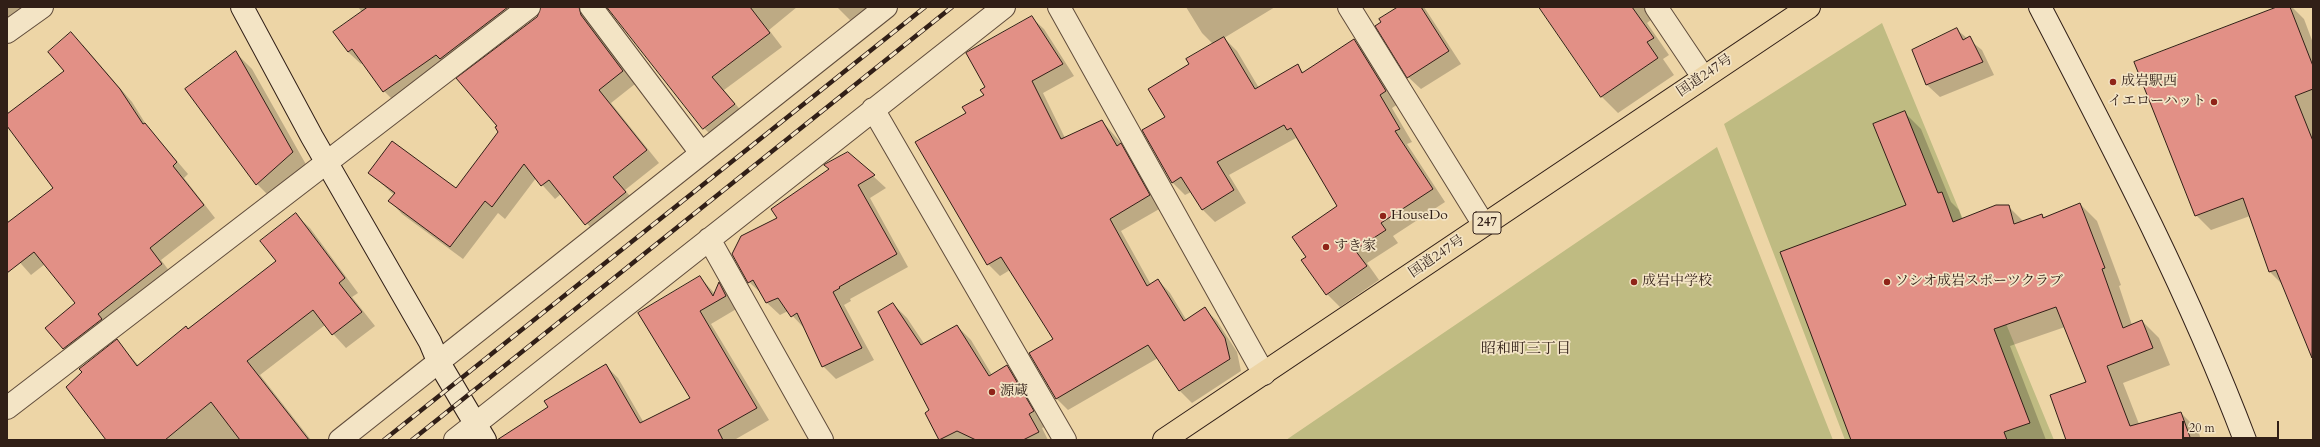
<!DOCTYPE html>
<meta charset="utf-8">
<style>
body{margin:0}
#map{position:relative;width:2320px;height:447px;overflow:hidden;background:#edd5a6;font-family:Cardo,serif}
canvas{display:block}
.frame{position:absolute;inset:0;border:8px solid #311f17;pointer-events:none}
.scale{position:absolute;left:2182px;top:421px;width:97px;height:18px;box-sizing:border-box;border:2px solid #311f17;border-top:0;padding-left:5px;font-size:12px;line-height:14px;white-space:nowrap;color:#311f17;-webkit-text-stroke:3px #f3e4c5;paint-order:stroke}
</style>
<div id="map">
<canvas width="2320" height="447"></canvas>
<div class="frame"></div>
<div class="scale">20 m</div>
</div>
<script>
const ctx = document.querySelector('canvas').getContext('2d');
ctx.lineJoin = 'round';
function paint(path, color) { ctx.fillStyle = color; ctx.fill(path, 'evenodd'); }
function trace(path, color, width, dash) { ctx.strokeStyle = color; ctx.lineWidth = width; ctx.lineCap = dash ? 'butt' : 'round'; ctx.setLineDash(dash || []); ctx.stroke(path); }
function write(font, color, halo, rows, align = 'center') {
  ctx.font = font + ' Cardo,"Noto Serif JP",serif'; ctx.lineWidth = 3.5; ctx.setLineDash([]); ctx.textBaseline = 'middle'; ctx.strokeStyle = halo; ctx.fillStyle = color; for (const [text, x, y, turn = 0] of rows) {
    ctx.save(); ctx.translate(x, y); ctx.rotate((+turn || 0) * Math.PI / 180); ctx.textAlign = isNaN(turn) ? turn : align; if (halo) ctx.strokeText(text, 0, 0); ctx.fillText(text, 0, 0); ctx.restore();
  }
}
paint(new Path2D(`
 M1882,23L2054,440H1845L1724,124Z
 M1717,147L1833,440H1286Z`), '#bfbb82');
paint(new Path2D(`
 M7,7H48L7,28Z
 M358,7H502L515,24L396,103L384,91L363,63L361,64L348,52L362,12Z
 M571,7H603L635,84L611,103L659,163L625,190L638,206L599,237L561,194L555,199L536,178L505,219L498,213L463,259L402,214L390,201L394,195L370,173L456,190L499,132L498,126Z
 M603,7H797L769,30L782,47L724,90L747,118L717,141L704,128L611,10Z
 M837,7H868L851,21Z
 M1186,7H1275L1224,38L1237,51L1259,88L1297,66L1304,73L1354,41L1367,53L1398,104L1392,108L1412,142L1407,144L1445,202L1393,236L1398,243L1367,263L1379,280L1340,307L1327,294L1307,257L1338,206L1296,138L1229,175L1246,203L1215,222L1202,209L1191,192L1185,195L1172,182L1166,117L1191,65L1214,45L1202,33Z
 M1400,7H1424L1461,64L1421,89L1408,77Z
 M1540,7H1667L1647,23L1669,55L1663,59L1674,75L1618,113L1602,97Z
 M2280,7H2292L2304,19L2313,43V355L2283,285L2270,272L2250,216L2211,230L2196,215Z
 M1031,17L1044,29L1074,76L1043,93L1065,138L1102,121L1133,157L1161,208L1121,231L1151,285L1158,280L1170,293L1187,321L1205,309L1217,321L1237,352L1241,371L1192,403L1180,391L1158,358L1068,410L1056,398L1054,339L1010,270L1000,276L988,264L967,114L985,96L987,88Z
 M1957,30L1982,50L1994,75L1940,97L1927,85L1913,50Z
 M83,45L132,102L147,126L188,174L184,178L215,218L161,260L173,276L75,360L46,328L77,303L45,264L31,275L7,248V225L55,188L7,124V116L66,72Z
 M236,53L252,69L308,168L273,200L257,184Z
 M1904,112L1921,129L1951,202L1959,210L1962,219L2008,206L2023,221L2041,215L2045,218L2080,204L2097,221L2121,285L2119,286L2132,325L2142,321L2159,338L2170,365L2123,383L2139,424L2181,413L2198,430L2201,440H2067L2087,383L2065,327L2010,346L2046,440H1853L1907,205Z
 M848,153L886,188L870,198L908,267L850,299L851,301L844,305L874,360L836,379L823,366L804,328L788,311L780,315L767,303L762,294L749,282L779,219Z
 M296,215L310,228L358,293L352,297L375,326L346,348L325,325L260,375L311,440H107L117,341L139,366L277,261Z
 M700,277L715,294L719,284L731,296L738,308L711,324L769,420L736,439L737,440H512L549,407L605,365L618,378L644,423L691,398Z
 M893,304L907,318L925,345L957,326L971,340L992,375L1007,366L1021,380L1047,426L1042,428L1048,440H940L926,413L931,411Z`), '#0003');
const building = new Path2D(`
 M368,7H508L440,59L436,55L383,92L352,49L348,52L333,32Z
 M541,7H579L581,15L623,71L599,90L647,150L613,177L626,192L585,225L549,180L541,186L524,164L492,207L485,201L450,247L388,201L395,193L368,173L392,141L456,188L498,132L495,127L497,126L456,78L537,17Z
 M607,7H750L770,33L712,77L735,104L703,129Z
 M1398,7H1421L1449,51L1407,78L1375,26L1381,22L1379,19Z
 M1539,7H1632L1654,38L1647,42L1658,58L1601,97Z
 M2277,7H2290L2313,66V89L2295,96L2313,141L2312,358L2276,270L2269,272L2243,198L2195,216L2134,62Z
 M1032,16L1063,64L1032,81L1061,139L1102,120L1117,146L1121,143L1150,195L1110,219L1147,286L1158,279L1184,321L1205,307L1225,338L1230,359L1179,391L1148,345L1056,399L1029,353L1053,339L1001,257L987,265L915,142L966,113L962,107L984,95L980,90L985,87L966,53Z
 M1957,28L1963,40L1970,36L1983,62L1926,85L1912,50Z
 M71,32L120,89L143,124L145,123L177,162L173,166L204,205L150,248L162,264L98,314L102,319L63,349L45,328L75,303L34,252L7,273V223L53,188L7,126V114L64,71L48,52Z
 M1224,37L1255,89L1298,64L1302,73L1354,39L1386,91L1380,95L1400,129L1395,131L1433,189L1381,223L1386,230L1355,250L1367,266L1326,295L1301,260L1306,257L1292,237L1337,206L1291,128L1287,130L1284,125L1217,162L1234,190L1202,210L1181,177L1172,183L1142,130L1165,117L1148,89L1189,64L1186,59Z
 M236,51L293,152L256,185L185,89Z
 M1905,111L1938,193L1942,192L1953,222L1996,205H2009L2014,224L2042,214L2043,218L2080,203L2105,268L2102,269L2123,328L2142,320L2153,348L2107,366L2130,426L2181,412L2191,440H2066L2050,395L2086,382L2056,307L1994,329L2030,423L2004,432L2007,440H1851L1780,252L1906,205L1873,124Z
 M848,152L875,175L858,185L897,254L839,287L840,288L833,292L862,348L822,367L797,313L791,317L778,298L766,303L753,280L748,283L732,254L741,236L777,218L771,209L829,169L824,165Z
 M296,213L345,278L339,283L362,312L332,335L313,310L247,361L309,440H240L211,402L165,440H106L66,387L82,372L79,369L117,339L137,366L186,326L188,329L276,261L260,241Z
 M700,276L713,296L719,282L726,296L700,311L757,408L718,430L723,440H497L548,407L544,401L606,364L640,423L690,398L638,313Z
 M893,303L921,345L957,325L989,376L1007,365L1034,411L1029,414L1039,432L1023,440H976L957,431L939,440L925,413L929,410L878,312Z`);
paint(building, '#e29086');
trace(building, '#311f17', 1);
const street = new Path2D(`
 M591,7L701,153
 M1059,7L1264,374
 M1349,7L1484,225
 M1656,7L1703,77
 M7,32L42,7
 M873,109L1065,440
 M709,239L822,440
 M7,408L529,7
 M340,440L886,7
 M455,440L1004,7`);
const secondary = new Path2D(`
 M242,7L312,137L430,342L438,361L485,440
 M2040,7C2114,149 2188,290 2245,440`);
const highway = new Path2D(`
 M1164,440L1809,7`);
trace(street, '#604c3b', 24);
trace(secondary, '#311f17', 24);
trace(highway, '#311f17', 24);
trace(street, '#f3e4c5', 22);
trace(secondary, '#f3e4c5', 22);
trace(highway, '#edd5a6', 22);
const rail = new Path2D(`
 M384,440L925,7
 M412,440L952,7`);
trace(rail, '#311f17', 4.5);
trace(rail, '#f3e4c5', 3, [9]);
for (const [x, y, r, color] of [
 [2113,82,4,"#8f2418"],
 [2214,102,4,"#8f2418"],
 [1383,216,4,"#8f2418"],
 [1326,247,4,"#8f2418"],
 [1634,282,4,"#8f2418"],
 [1887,282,4,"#8f2418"],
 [992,392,4,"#8f2418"]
]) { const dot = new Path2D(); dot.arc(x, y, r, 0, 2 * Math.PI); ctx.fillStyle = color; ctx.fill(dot); trace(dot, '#f3e4c5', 1.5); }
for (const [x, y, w] of [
 [1487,223,28]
]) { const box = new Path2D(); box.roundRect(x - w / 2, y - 11, w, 22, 3); ctx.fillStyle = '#f3e4c5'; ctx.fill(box); trace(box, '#311f17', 1); }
write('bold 13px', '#311f17', null, [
 ["247",1487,223]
]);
write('14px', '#311f17', '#f3e4c5', [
 ["国道247号",1705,76,-34],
 ["国道247号",1437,257,-34]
]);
write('14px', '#311f17', '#f3e4c5', [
 ["成岩駅西",2121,82],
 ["イエローハット",2206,102,"right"],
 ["HouseDo",1391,216],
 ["すき家",1334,247],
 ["成岩中学校",1642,282],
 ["ソシオ成岩スポーツクラブ",1895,282],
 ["源蔵",1000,392]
], 'left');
write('15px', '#311f17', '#f3e4c5', [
 ["昭和町三丁目",1526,350]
]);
</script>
